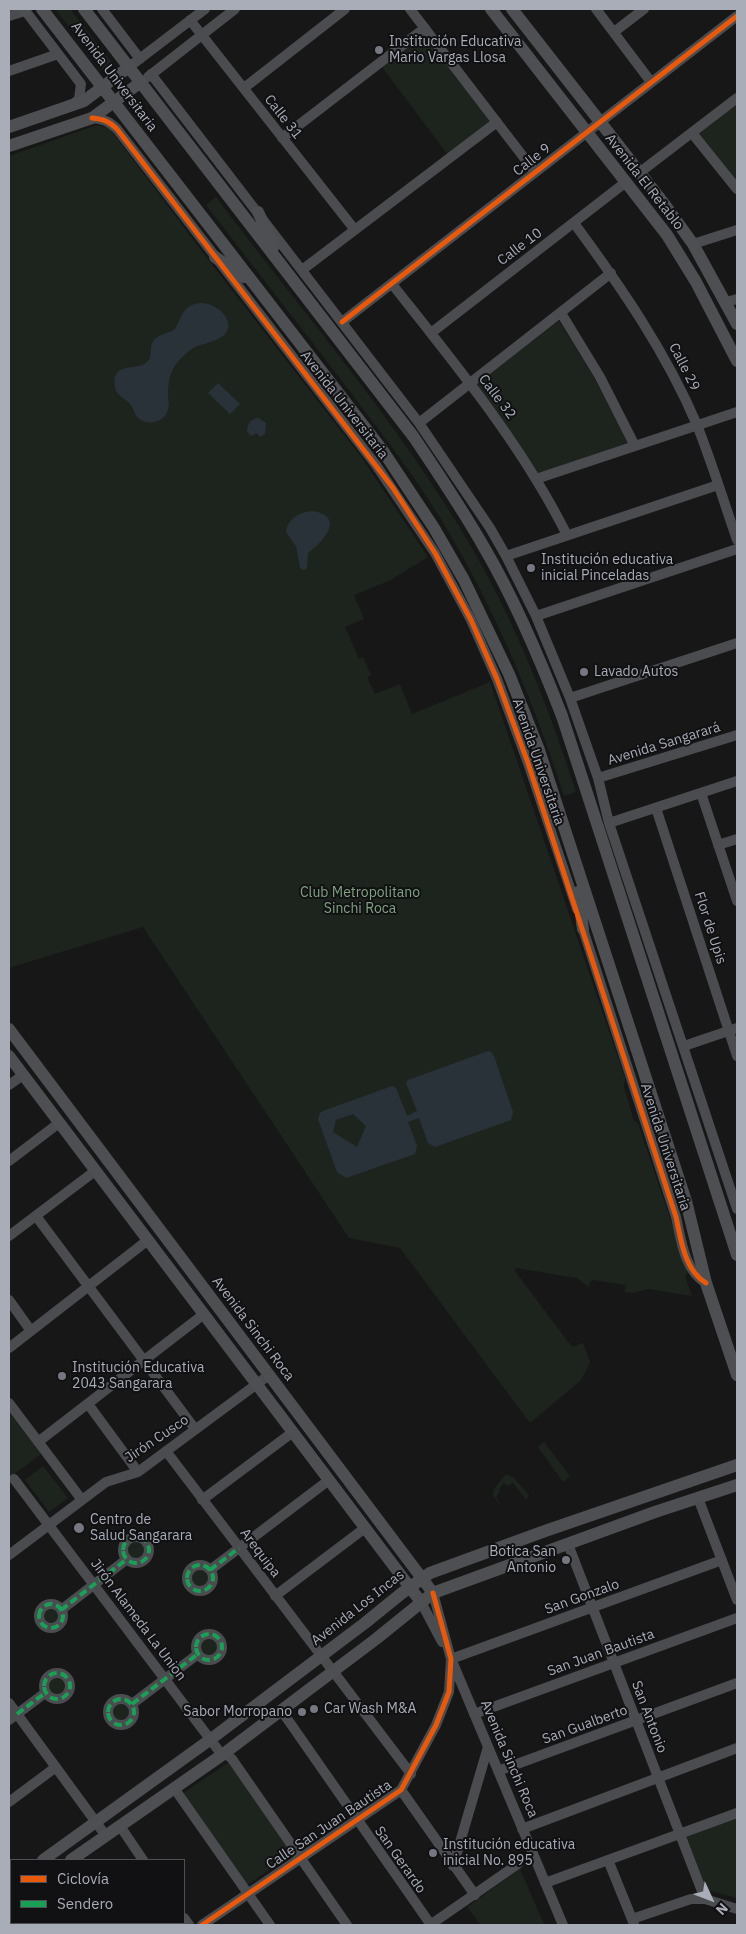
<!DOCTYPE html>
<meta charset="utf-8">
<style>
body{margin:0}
#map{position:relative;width:746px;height:1934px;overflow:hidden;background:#171717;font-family:"IBM Plex Sans",sans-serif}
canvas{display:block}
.frame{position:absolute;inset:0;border:10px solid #a8adb8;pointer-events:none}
.legend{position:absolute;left:10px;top:1859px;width:175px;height:65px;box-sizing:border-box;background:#111113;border:1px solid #4d4f55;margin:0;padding:6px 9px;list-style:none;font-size:15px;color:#a8adb8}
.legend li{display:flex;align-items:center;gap:10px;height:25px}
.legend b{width:25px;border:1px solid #4d4f55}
.north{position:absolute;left:686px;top:1874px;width:50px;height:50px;-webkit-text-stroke:4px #111113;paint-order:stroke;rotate:133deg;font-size:14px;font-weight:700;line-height:20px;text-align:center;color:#a8adb8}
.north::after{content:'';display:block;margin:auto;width:18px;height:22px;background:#a8adb8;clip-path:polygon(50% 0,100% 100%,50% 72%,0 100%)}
</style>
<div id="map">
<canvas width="746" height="1934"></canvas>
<div class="frame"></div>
<ul class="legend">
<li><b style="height:6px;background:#e8590c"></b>Ciclovía</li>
<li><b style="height:6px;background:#1a9f57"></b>Sendero</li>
</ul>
<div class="north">N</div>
</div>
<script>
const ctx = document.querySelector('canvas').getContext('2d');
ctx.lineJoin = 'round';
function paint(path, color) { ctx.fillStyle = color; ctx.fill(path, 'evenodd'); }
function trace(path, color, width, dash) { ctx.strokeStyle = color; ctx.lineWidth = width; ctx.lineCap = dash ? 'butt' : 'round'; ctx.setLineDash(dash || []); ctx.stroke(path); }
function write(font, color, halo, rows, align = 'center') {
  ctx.font = font + ' "IBM Plex Sans",sans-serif'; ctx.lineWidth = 4; ctx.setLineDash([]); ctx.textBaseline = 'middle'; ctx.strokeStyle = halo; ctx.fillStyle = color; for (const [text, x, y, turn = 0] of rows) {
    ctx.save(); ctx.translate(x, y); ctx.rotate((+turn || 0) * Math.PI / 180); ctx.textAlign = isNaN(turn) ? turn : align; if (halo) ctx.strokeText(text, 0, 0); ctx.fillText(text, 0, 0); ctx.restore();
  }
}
paint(new Path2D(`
 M55,9H70L112,63L103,70Z
 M425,34L492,121L448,155L382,67Z
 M737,102V189L694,135Z
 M97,125L109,128L207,258L362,458L428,557L389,581L354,595L364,619L345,627L359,659L363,657L371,675L367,677L375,694L400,684L412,714L490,682L625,1078L624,1087L634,1121L638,1123L688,1272L685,1276L692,1296L648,1289L633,1293L624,1292L626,1285L593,1280L590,1282L589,1287L577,1278L516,1268L515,1271L572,1347L583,1343L590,1362L581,1380L530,1423L400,1248L349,1238L143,927L9,968V156Z
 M216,197C297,305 386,408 457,523C509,607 546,698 576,792L564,796C535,705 499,619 451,536C423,487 388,442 354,397C305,332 255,269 206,205Z
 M559,321L596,381L629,443L537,474L476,384Z
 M9,1412L41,1454L9,1478Z
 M544,1442L570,1476L563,1482L538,1447Z
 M43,1466L68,1498L49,1512L25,1480Z
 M506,1474L513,1477L529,1495L526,1500L513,1483L508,1486L504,1483L499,1489L500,1491L496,1497L503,1510L493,1495L494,1489Z
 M126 1550a10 10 0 1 1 20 0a10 10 0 1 1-20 0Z
 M189 1578a11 11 0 1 1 22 0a11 11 0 1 1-22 0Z
 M42 1616a9 9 0 1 1 18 0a9 9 0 1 1-18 0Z
 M199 1647a10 10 0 1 1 20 0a10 10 0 1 1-20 0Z
 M47 1686a10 10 0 1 1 20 0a10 10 0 1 1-20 0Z
 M112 1712a10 10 0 1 1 20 0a10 10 0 1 1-20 0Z
 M229,1762L293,1853L246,1886L182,1794Z
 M737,1818V1898L707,1890L686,1837Z
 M520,1869L544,1924L542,1925H481L467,1907Z`), '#1d241e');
paint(new Path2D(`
 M202,303C211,304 220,308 225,316C239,339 205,342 193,348C187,352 181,358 176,364C170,372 168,383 168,393C168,400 170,406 167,412C163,423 147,426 138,418C134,414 134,408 130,404C126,399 120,397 116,391C108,359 138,372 147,362C154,356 148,347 154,340C159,334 168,334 175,329C183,315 183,304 202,303Z
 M218,383L240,404L230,414L208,393Z
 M258,418L266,423L265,434L260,437L257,433L251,436L247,431C248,424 250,419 258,418Z
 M313,511C346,517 323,542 308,553L307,568L304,570L300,568L296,546L286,532C288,518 300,512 313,511Z
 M488,1051L491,1052L494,1056L513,1112L511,1120L435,1147L428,1143L419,1118L408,1122L417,1146L415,1154L346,1178L337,1172L318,1119L320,1113L323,1111L392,1086L396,1088L407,1116L417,1111L406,1083L408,1080ZM353,1114L366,1126L357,1147L333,1132L336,1120Z`), '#2a3239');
trace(new Path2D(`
 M24,9L81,84L79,99L72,105
 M102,9L140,59
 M410,9L535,172
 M596,9L651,82
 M9,16L25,11
 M190,20L355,230
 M614,32L644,9
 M129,67L205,9
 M9,71L58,54
 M151,74L419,423L490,528L506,556L536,616L570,698L598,778L609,823L737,1209
 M148,77L235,9
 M244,88L345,9
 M92,118C103,119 109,121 117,129L376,465L435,553L471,620L497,679L528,763L577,909
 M692,133L737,189
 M282,138L425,28
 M639,173L737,98
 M574,223C621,287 666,352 697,425C712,463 724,502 737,540
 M693,244L737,230
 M302,270L497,122
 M392,284C455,364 521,443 567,535
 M726,302L737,299
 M561,313L600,377L635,446
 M342,322L737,16
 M431,333L626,182
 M419,423L611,273
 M536,479L737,412
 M506,556L718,485
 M536,616L737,549
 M570,698L737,643
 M598,778L737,735
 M701,793L737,901
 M656,808L737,1056
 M609,823L737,781
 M718,845L737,839
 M581,923L676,1217C681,1239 684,1270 706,1283
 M684,1046L737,1028
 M9,1085L23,1075
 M9,1161L59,1123
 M36,1216L195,1429
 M9,1236L95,1171
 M9,1300L31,1331
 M9,1348L148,1240
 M9,1403L82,1500
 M88,1404L138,1472
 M38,1442L204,1314
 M166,1451L411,1774
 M14,1479L222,1755
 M698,1498L737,1600
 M202,1500L293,1432
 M123 1550a13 13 0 1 1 26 0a13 13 0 1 1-26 0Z
 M568,1544L705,1899
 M9,1555L106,1482L138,1472L269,1375
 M187 1578a13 13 0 1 1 26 0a13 13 0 1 1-26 0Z
 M210,1570L329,1480
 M275,1596L365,1528
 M421,1602L442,1642
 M39 1616a12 12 0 1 1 24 0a12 12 0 1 1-24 0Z
 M61,1610L127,1559
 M196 1647a13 13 0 1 1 26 0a13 13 0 1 1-26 0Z
 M451,1659L722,1560
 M452,1661L563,1925
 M44 1686a13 13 0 1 1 26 0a13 13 0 1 1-26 0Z
 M108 1712a13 13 0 1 1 26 0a13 13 0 1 1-26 0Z
 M9,1703L106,1836
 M132,1704L198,1654
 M281,1710L431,1925
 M474,1714L737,1618
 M9,1720L45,1693
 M225,1753L232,1759L347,1925
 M498,1771L737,1683
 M174,1788L270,1925
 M401,1790L475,1895
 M9,1802L56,1767
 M120,1826L143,1860
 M522,1829L737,1748
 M608,1860L634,1924
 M453,1866L488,1747
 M545,1883L737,1813
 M184,1918L189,1925
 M632,1919L691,1899H705L737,1909
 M25,1923L26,1925
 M107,1923L109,1925
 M202,1925L401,1790L436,1725L449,1692L451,1659L433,1593
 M430,1925L518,1864`), '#4b4c50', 10);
trace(new Path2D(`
 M42,9L383,451L434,528L464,580L509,674L539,750L686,1201L706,1283L737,1375
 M84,9L413,436C438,473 463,510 485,549C516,602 540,659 562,716L737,1255
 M491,9L667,235L696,282L737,361
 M512,9L665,205L693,244L737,324
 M25,11V9
 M9,127L84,101L129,67
 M9,146L92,118L141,82
 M258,212L274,246
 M215,257L244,277
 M578,892L583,929
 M9,1029L433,1593
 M9,1056L421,1602
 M43,1860L211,1739L365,1623L402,1593L430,1573L545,1531L737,1465
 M71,1860L222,1755L376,1639L433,1593L655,1512L737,1485
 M9,1885L11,1883
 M9,1904L11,1903`), '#4d4f52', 12);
trace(new Path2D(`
 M123 1550a13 13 0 1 1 26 0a13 13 0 1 1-26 0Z
 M187 1578a13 13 0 1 1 26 0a13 13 0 1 1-26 0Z
 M210,1570L239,1548
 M39 1616a12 12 0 1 1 24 0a12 12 0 1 1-24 0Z
 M61,1610L127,1559
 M196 1647a13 13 0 1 1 26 0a13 13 0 1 1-26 0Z
 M44 1686a13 13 0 1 1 26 0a13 13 0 1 1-26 0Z
 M108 1712a13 13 0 1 1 26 0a13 13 0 1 1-26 0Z
 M132,1704L198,1654
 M17,1714L45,1693`), '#1a9f57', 4, [8, 4]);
trace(new Path2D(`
 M92,118C103,119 109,121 117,129L393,488L435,553L471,620L497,679L528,763L676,1217C681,1239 684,1270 706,1283
 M342,322L737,16
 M202,1925L401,1790L436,1725L449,1692L451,1659L433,1593`), '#e8590c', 5);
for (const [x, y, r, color] of [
 [379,50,5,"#757880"],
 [531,568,5,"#757880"],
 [584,672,5,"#757880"],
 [62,1376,5,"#757880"],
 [79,1528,6,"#757880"],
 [566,1560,5,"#757880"],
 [314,1709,5,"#757880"],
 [302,1712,5,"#757880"],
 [433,1853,5,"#757880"]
]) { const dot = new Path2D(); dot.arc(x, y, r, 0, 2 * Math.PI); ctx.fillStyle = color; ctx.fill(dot); trace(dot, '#111113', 2); }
write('14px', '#a8adb8', '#111113', [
 ["Institución Educativa",389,42],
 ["Mario Vargas Llosa",389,58],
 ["Institución educativa",541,560],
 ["inicial Pinceladas",541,576],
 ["Lavado Autos",594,672],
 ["Institución Educativa",72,1368],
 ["2043 Sangarara",72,1384],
 ["Centro de",90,1520],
 ["Salud Sangarara",90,1536],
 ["Botica San",556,1552,"right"],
 ["Antonio",556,1568,"right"],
 ["Car Wash M&A",324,1709],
 ["Sabor Morropano",292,1712,"right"],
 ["Institución educativa",443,1845],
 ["inicial No. 895",443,1861]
], 'left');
write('14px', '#a8adb8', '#111113', [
 ["Avenida Universitaria",114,77,53],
 ["Calle 31",283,117,52],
 ["Calle 9",532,160,-38],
 ["Avenida El Retablo",644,182,52],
 ["Calle 10",520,247,-37],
 ["Calle 29",684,367,63],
 ["Calle 32",497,397,53],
 ["Avenida Universitaria",344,405,52],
 ["Avenida Sangarará",664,744,-17],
 ["Avenida Universitaria",538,762,71],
 ["Flor de Upis",710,928,72],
 ["Avenida Universitaria",665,1147,72],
 ["Avenida Sinchi Roca",253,1329,53],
 ["Jirón Cusco",157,1439,-34],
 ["Arequipa",260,1553,53],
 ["San Gonzalo",582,1597,-20],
 ["Avenida Los Incas",358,1608,-38],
 ["Jirón Alameda La Union",138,1620,53],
 ["San Juan Bautista",601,1653,-20],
 ["San Antonio",649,1717,69],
 ["San Gualberto",585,1725,-20],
 ["Avenida Sinchi Roca",509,1759,67],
 ["Calle San Juan Bautista",329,1825,-34],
 ["San Gerardo",400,1860,55]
]);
write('14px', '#7fa381', '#111113', [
 ["Club Metropolitano",360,893],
 ["Sinchi Roca",360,909]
]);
</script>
